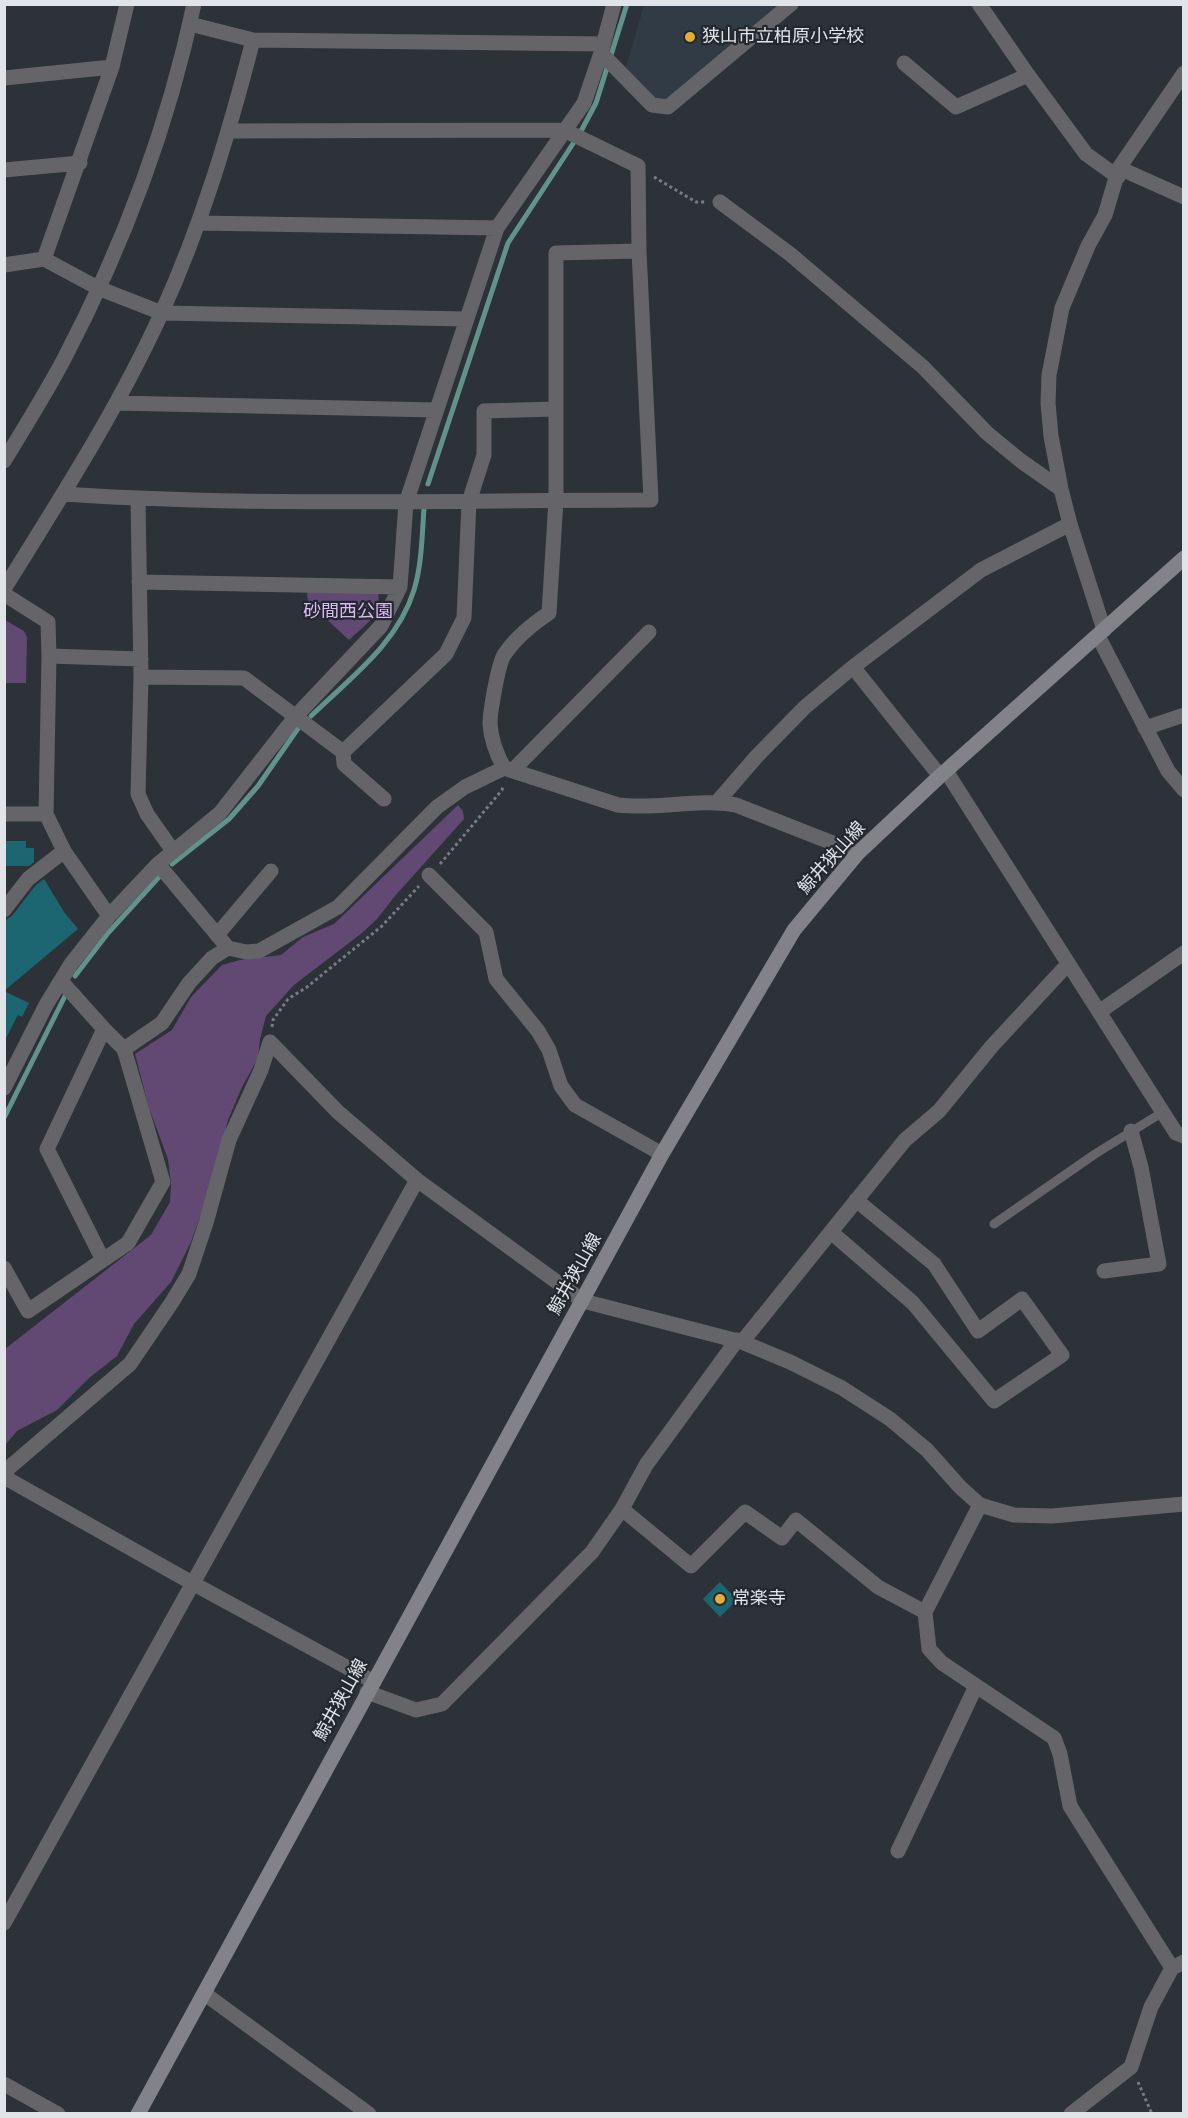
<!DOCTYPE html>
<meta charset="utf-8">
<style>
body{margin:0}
#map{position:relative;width:1188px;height:2118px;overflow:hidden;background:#2c3237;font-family:Montserrat,sans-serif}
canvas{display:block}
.frame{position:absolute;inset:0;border:6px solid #e0e4e8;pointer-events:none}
</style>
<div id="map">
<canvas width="1188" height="2118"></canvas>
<div class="frame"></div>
</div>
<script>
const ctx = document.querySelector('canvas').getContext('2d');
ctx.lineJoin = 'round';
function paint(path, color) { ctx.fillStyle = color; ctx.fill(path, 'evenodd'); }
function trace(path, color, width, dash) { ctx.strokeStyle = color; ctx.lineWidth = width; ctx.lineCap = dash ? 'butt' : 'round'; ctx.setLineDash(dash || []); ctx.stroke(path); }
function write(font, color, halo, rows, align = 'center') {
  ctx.font = font + ' Montserrat,"Noto Sans JP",sans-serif'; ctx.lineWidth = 4.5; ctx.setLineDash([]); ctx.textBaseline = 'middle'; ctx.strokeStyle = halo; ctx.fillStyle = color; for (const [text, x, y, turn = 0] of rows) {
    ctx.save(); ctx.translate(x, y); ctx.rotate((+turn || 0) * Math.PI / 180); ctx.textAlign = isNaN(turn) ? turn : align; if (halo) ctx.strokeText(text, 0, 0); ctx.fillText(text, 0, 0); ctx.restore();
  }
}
paint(new Path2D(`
 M644,5H785L666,103H655L625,70Z`), '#303b45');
paint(new Path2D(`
 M307,592L378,593C382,615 364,626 349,640L308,602Z
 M5,620L24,631L27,637L26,683H5Z
 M458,805L463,811L464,819L395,896L377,919L362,933L294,985L266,1016L260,1039L258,1058L242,1087L228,1120L215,1174L191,1242L171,1282L134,1324L117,1356L89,1378L57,1410L17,1431L5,1445V1349L151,1235L170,1202L171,1184L168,1159L149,1108L135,1054L172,1030L191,997L222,965L240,960L281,955L303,937L334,924Z`), '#624974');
trace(new Path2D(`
 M428,484L508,243L580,133L596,103L627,4
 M311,716C350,678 398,643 414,590C422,564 422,535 424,508
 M172,864L229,819L258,786L299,727
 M75,976L108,933L159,877
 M4,1118L65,996`), '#61938b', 5);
paint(new Path2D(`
 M4,841H26V848H34V862L29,866H4Z
 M44,879L64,912L78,929L4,991V921L12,916L35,886Z
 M4,991L29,1003L22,1017L18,1015L4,1042Z
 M720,1582L737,1600L720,1617L703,1599Z`), '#1c6672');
trace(new Path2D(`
 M654,177L696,202H707
 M440,864L502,790L503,785
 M272,1027L273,1020L288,999L307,987L382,926L419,886
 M1138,2082L1152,2114`), '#777c80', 3, [3, 3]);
trace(new Path2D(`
 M994,1224L1095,1154L1163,1112`), '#656569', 9);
trace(new Path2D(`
 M979,4L1028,75L1086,154L1118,177
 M190,24L253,40L603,44
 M601,53L652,105L668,107L791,4
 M904,63L956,107L1028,75
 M4,78L112,67
 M1119,168L1184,197
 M4,170L80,163
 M720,202L790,254L923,367L987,433L1021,461L1061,489
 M199,223L497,228
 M44,259L112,67L127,4
 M4,265L44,259L98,288L162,313L466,319
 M116,403L436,410
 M63,494C259,507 455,500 651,500L639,251L638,166L564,130L229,131
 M138,499L141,677L138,794L147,814L173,851
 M139,582L400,587
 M4,589C60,499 118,409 162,312C202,224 229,133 253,40
 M4,594L48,622L49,656L46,814L64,851L109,916
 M1104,630L1070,524L1061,489L1051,436L1048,403L1049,375L1062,308L1088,246L1105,215L1119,168L1184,73
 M1098,636L1168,771L1184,790
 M49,656L141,659
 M853,667L940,776
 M141,677L244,678L343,752L446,654L464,618L469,502L484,455V411L555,409
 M1145,728L1184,715
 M343,752L344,764L384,799
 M504,768C497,755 491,740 490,724C490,712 498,665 504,655C516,637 531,625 549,613L556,500V253L639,251
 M512,771L649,632
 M946,771L1176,1133L1184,1136
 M718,801L757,756L805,707L853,667L981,570L1070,524
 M4,814H46
 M158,864L228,948L246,952L259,951L338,907L437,807L465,787L504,768L618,805C658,810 697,798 736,805L858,853
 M429,875L486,932L496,979L538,1031L549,1050L561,1086L575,1105L662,1154
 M4,910L28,879L64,851
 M217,935L271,871
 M61,981L104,1029
 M1099,1012L1184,953
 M4,1088L46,1005L71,964L109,916L158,864L220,813L295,717L381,626L400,587L406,503L497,228L584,103L601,53L614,4
 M831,1232L913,1303L994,1401L1062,1355L1022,1299L978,1331L934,1264L856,1200
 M103,1260L47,1149L104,1029L124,1049
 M4,1268L28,1311L128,1243L163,1182L124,1049L162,1023L189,983L212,958L228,948
 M1104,1271L1159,1264L1141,1167L1131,1131
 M742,1342L905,1140L939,1111L992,1046L1068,964
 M4,1472L130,1364L172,1302L189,1274L206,1223L229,1140L261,1070L270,1042L338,1112L417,1180L583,1301L742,1342L790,1362L842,1388L890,1419L927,1450L960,1487L980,1505L1014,1515L1052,1516L1184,1504
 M4,1477L194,1584L374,1682
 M980,1505L925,1612L929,1649L942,1663L1054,1738L1060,1754L1070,1806L1172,1968
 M622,1509L691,1566L745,1512L782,1538L796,1520L878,1587L925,1612
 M367,1692L416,1710L442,1704L592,1552L622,1509L646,1465L737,1340
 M898,1851L976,1686
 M4,1923L417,1180
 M205,1994L369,2114
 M4,2084L58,2114
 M1071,2114L1131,2067L1151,2007L1172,1968L1184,1962`), '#656569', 15);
trace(new Path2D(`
 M4,461C25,427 46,393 64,359C122,248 168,127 194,4`), '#656569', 15);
trace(new Path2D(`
 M138,2114L662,1154L794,930L858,853L940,776L1184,558`), '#818388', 15);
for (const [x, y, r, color] of [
 [690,37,6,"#e7ac36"],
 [720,1599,6,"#e7ac36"]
]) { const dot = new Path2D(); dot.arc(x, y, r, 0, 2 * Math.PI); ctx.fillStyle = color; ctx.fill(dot); trace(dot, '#22282d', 2); }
write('18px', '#e0e4e8', '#22282d', [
 ["狭山市立柏原小学校",702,37],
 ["常楽寺",732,1599]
], 'left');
write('18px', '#dcb9f6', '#22282d', [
 ["砂間西公園",348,612]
]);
write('18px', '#e0e4e8', '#22282d', [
 ["鯨井狭山線",832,858,-48],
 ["鯨井狭山線",575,1274,-61],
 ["鯨井狭山線",341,1700,-61]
]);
</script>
